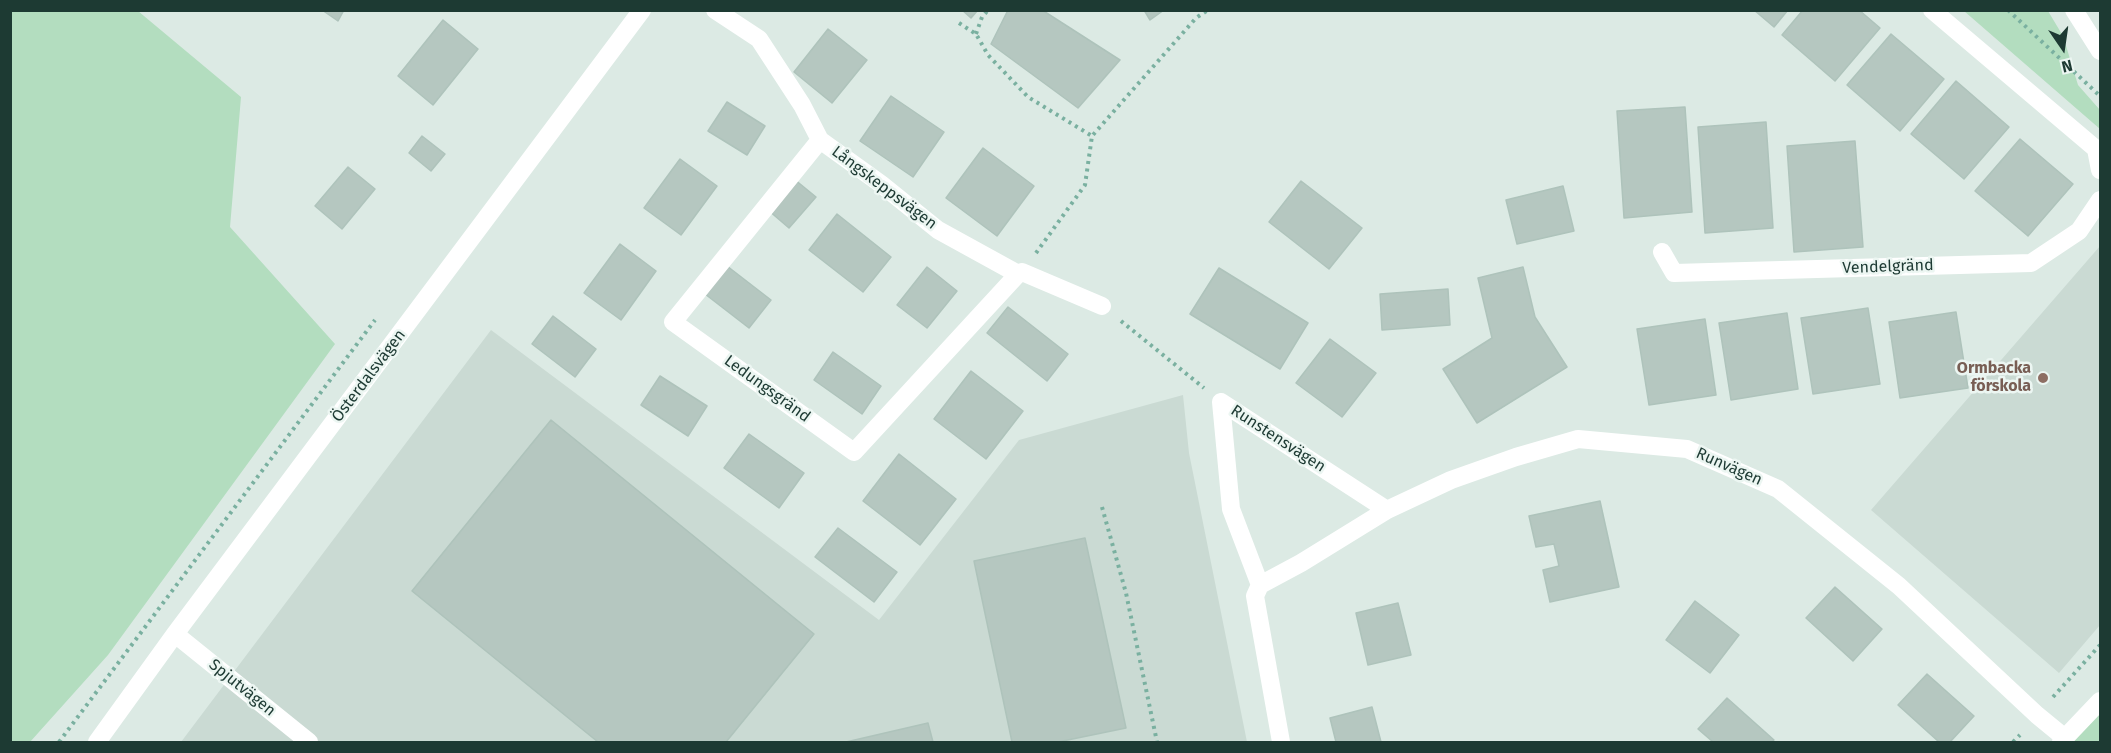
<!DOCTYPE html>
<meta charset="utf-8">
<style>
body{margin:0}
#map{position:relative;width:2111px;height:753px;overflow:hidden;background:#dceae4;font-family:"Fira Sans",sans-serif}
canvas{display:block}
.frame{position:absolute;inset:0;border:12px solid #1d3a33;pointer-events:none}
.north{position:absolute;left:2033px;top:18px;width:60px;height:60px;-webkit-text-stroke:4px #ecf6f2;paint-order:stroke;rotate:167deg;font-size:16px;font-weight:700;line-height:24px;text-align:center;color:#1d3a33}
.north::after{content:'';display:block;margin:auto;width:21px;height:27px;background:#1d3a33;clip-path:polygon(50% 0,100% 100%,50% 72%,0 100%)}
</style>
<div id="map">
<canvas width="2111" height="753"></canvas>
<div class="frame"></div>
<div class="north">N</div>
</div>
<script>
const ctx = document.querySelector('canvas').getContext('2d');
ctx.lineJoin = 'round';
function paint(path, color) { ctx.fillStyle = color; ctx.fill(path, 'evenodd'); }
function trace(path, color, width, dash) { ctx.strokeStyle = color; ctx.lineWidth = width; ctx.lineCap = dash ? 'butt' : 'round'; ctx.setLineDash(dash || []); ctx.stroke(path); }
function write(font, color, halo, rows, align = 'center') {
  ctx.font = font + ' "Fira Sans",sans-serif'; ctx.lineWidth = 5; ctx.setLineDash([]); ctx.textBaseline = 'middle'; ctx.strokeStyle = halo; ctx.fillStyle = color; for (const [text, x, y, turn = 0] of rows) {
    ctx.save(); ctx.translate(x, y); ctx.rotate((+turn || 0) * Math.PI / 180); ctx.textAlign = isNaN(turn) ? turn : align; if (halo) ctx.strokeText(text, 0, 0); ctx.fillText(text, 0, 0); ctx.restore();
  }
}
paint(new Path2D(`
 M2100,246V625L2059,673L1871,510Z
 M491,330L879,620L1019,440L1183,395L1189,453L1247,742H181Z`), '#cadad3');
paint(new Path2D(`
 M11,10L138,11L241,97L230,227L335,344L108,655L30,742H10Z
 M1964,11H2048L2063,36L2078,85L2100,110V129Z
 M2100,701V742H2061Z`), '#b3ddbf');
const building = new Path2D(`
 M322,10H344L338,21Z
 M962,10H978L971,18Z
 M1008,10H1042L1120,60L1078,108L991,44Z
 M1144,10H1164L1150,20Z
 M1754,10H1788L1774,27Z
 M1803,10H1859L1880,28L1835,81L1782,35Z
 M443,20L478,49L433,105L398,76Z
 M828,29L867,60L832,103L794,72Z
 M1891,34L1944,79L1900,131L1847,85Z
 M1956,81L2009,127L1964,179L1911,134Z
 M891,96L944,132L913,177L860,141Z
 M727,102L765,126L747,155L708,131Z
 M1685,107L1692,212L1624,218L1617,111Z
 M1766,122L1773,228L1705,233L1698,127Z
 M422,136L445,154L431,171L409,153Z
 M2020,139L2073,184L2028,236L1975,191Z
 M1855,141L1863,247L1794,252L1787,146Z
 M983,148L1034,186L997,236L946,198Z
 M680,159L717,186L681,235L644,208Z
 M348,167L375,189L342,229L315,206Z
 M794,179L816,197L789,228L768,210Z
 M1301,181L1362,228L1329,269L1269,222Z
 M1563,186L1574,231L1517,244L1506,200Z
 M837,214L891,257L863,292L809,250Z
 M620,244L656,271L621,320L584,293Z
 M727,266L771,300L749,328L705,294Z
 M927,267L957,291L927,328L897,305Z
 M1523,267L1535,317L1567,367L1477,423L1443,369L1492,338L1478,278Z
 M1219,268L1308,323L1280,369L1190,314Z
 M1448,289L1450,325L1382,330L1380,294Z
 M1008,307L1068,354L1047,381L987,333Z
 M1868,308L1880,384L1813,394L1801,318Z
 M1956,312L1968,388L1900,398L1889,322Z
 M1787,313L1798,389L1731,400L1719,323Z
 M553,316L596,349L575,377L532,344Z
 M1705,319L1716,395L1649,405L1637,329Z
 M1330,339L1376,373L1342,417L1296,383Z
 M833,352L881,386L862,414L814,380Z
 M971,371L1023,411L986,459L934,419Z
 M660,376L707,406L688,436L641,405Z
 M551,420L814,634L726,742H598L412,591Z
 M749,434L804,473L779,508L724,468Z
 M899,454L956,499L920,545L863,501Z
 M1600,501L1619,587L1550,602L1543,570L1559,566L1554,544L1536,547L1529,516Z
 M838,528L897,572L874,602L815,557Z
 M1085,538L1126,728L1058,742H1012L974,561Z
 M1835,587L1882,629L1853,661L1806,618Z
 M1695,601L1739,635L1710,673L1666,640Z
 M1398,603L1411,655L1368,665L1356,613Z
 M1927,674L1974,716L1950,742H1939L1898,705Z
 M1727,698L1774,740L1771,742H1713L1698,729Z
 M1372,707L1381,742H1336L1330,718Z
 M928,723L933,742H846Z`);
paint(building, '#b5c7c0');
trace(building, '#aec3bb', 1.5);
trace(new Path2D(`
 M2008,10L2100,96
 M959,23L976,34L988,55L1028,97L1092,136
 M976,34L982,17L988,10
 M1036,253L1085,185L1092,136L1196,18L1208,10
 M1121,321L1204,388
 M1102,507L1126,593L1157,742
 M2053,697L2100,645
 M59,742L375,320
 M2013,742L2020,735`), '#7ab0a0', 4, [3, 4.5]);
trace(new Path2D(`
 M715,10L759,39L802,105L820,140L881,184L938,230L1018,274L1022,272L1102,306
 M1932,10L2096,149L2100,170
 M2074,10L2100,51
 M820,140L673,322L854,452L1018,274
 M1662,252L1674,273L2031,263L2079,231L2100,200
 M1221,402L1231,509L1260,585L1255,596L1281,742
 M1221,402L1387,510
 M1260,585L1301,563L1387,510L1451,480L1516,457L1578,439L1687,449L1778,489L1899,586L2037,715L2065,738
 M175,634L309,742
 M97,742L175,634L642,10
 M2061,742L2100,701`), '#fff', 18);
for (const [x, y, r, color] of [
 [2043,378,6,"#8d6e63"]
]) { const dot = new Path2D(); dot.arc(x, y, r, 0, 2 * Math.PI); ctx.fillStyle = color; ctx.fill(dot); trace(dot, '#ecf6f2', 2); }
write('16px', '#1d3a33', '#ecf6f2', [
 ["Långskeppsvägen",884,188,37],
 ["Vendelgränd",1888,267,-2],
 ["Österdalsvägen",369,376,-53],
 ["Ledungsgränd",767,389,36],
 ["Runstensvägen",1278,439,33],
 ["Runvägen",1729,467,24],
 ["Spjutvägen",242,688,39]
]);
write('bold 16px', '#785e54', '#ecf6f2', [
 ["Ormbacka",2031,369],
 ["förskola",2031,387]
], 'right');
</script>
